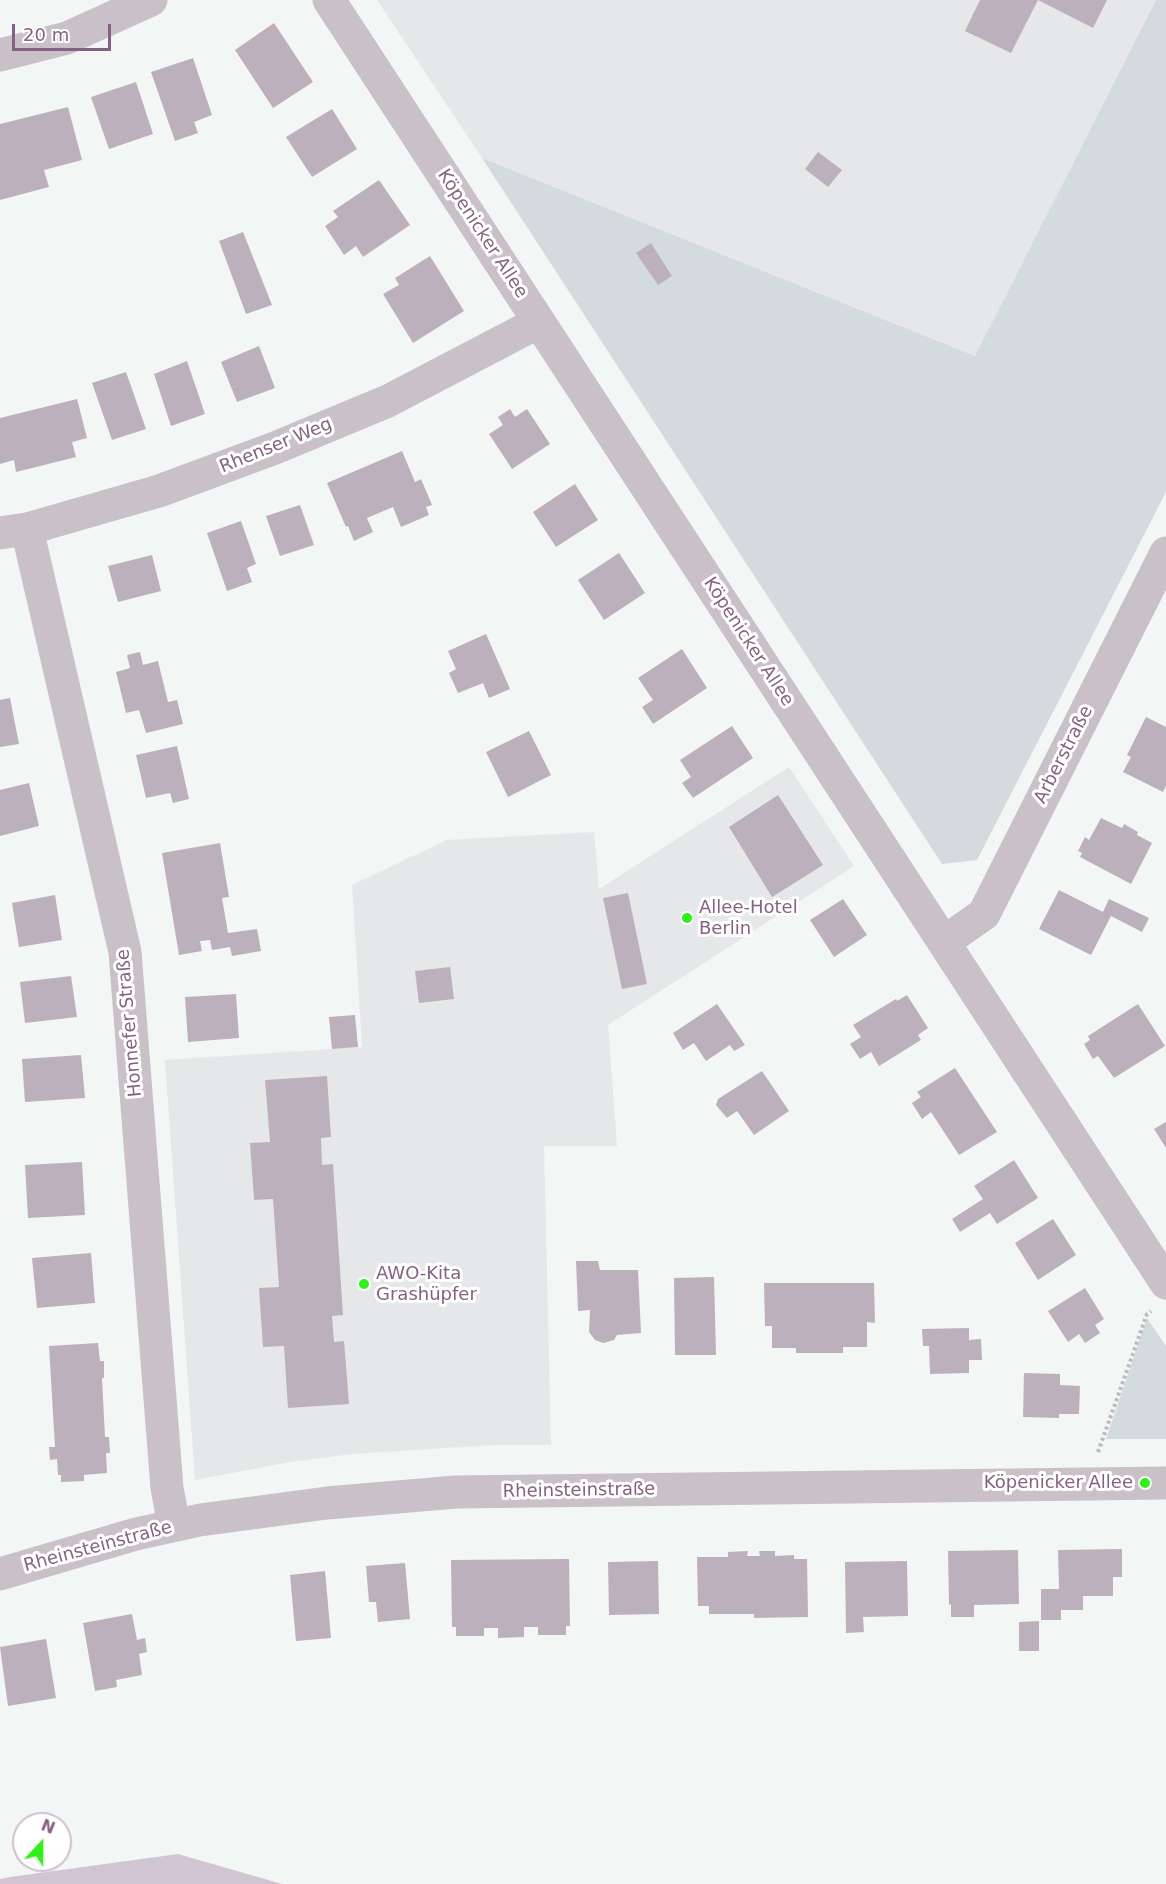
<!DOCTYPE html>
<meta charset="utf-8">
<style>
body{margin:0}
#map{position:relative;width:1166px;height:1884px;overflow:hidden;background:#f2f6f5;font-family:"DejaVu Sans",sans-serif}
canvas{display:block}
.north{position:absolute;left:12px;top:1812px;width:60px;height:60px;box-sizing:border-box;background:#fff;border:2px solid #cfc0cd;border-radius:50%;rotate:22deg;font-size:16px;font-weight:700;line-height:24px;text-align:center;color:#866282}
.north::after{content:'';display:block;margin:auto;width:21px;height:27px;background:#2df216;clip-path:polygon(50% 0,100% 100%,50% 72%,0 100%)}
.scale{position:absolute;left:12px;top:24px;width:99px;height:27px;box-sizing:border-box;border:3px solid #866282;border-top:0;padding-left:8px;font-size:18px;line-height:21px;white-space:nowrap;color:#866282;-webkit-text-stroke:4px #fff;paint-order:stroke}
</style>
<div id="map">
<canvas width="1166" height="1884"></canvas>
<div class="north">N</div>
<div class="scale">20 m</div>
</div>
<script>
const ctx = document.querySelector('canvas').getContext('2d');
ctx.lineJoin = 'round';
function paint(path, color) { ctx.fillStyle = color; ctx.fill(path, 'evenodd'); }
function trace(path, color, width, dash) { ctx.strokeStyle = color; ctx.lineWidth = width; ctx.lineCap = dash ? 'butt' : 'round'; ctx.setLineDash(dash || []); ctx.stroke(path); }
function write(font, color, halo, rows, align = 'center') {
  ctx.font = font + ' "DejaVu Sans",sans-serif'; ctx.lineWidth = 6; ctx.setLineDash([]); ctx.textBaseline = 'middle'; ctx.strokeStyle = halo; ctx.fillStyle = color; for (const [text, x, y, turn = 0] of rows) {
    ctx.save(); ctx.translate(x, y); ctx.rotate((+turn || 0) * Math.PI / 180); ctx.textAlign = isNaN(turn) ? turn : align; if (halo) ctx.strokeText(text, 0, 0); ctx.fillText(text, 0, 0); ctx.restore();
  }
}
paint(new Path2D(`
 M377,0H1156L975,356L482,158Z
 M789,767L854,866L608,1025L617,1146H544L551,1445H493L353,1454L290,1462L195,1480L165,1060L362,1047L352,885L447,840L594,832L599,889Z`), '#e6e7e8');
paint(new Path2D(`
 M1156,0H1166V492L977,860L942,864L482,158L975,356Z
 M1147,1318L1166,1346V1439H1106Z`), '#d3dbdf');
paint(new Path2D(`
 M178,1854L282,1884H0V1879L10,1877Z`), '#d2c5d3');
paint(new Path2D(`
 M980,0H1038L1011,53L965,31Z
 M1038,0H1107L1093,28Z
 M274,23L313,82L273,108L235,50Z
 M193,58L212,115L194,122L198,133L175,141L151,72Z
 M136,82L153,134L109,149L91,97Z
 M68,107L82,160L44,170L49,187L0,200V124Z
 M332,109L357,149L312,177L286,137Z
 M818,152L842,170L828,187L805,169Z
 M379,180L410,225L363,257L356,246L344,255L325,226L338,217L333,211Z
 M243,232L272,305L246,314L219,241Z
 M651,243L672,276L658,285L636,253Z
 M430,256L464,311L413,343L383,294L399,285L395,278Z
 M259,346L275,388L237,402L221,362Z
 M187,361L205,414L171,426L154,374Z
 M126,372L146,429L112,440L92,383Z
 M77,399L87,438L72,442L76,457L16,472L14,460L0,464V418Z
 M510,409L515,417L527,409L550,444L512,469L489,434L503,425L498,417Z
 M402,451L415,482L421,479L432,505L426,507L429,515L401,527L393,507L367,518L373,532L354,541L348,526L346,527L327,483Z
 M575,484L598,520L556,547L533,512Z
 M300,505L314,545L280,556L266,516Z
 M241,521L256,564L247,568L252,582L227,591L207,533Z
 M619,553L645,593L604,620L578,580Z
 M152,555L161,591L118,602L108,566Z
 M486,634L510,689L489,698L483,683L458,693L449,673L456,669L448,651Z
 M682,649L707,688L653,724L642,707L653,700L638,678Z
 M140,652L143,665L158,661L168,702L177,700L183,724L146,733L139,710L126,713L116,672L130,668L127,655Z
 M10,698L19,744L0,747V700Z
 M1146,717L1166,727V786L1163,792L1123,772L1131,757L1127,755Z
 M732,726L753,758L693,798L682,783L691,777L680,760Z
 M529,731L551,775L508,797L486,752Z
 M177,746L189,799L173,803L170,793L146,798L136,755Z
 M29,783L39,826L0,836V790Z
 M778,795L823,865L772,897L729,827Z
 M1101,818L1122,828L1124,824L1138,832L1137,835L1152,843L1131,884L1080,857L1082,853L1078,851L1085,837L1089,840Z
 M220,843L229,897L222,898L228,933L257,929L261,951L232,956L230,947L212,950L210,940L200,941L202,951L179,955L162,853Z
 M1059,890L1103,912L1109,899L1149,918L1142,932L1111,916L1091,955L1039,929Z
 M628,893L647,984L622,989L603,898Z
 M55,895L62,940L19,947L12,903Z
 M843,899L867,935L834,957L810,920Z
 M450,967L454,999L419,1003L415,971Z
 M71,976L77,1017L25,1023L20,982Z
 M236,994L239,1038L188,1042L185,997Z
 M907,995L928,1028L918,1035L921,1040L879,1066L871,1052L860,1059L850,1044L861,1037L853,1025L896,999L897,1001Z
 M717,1004L745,1045L734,1051L730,1045L706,1061L694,1043L683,1050L673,1033Z
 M1138,1004L1165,1046L1114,1078L1098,1056L1093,1059L1084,1044L1090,1040L1088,1036Z
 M355,1015L358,1047L332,1049L329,1017Z
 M81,1055L85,1098L25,1102L22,1059Z
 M955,1068L997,1132L959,1155L931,1112L922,1119L912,1103L921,1097L917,1092Z
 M762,1071L789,1111L754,1135L737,1111L727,1118L716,1105L718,1099Z
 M327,1076L331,1137L321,1138L322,1165L333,1164L343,1315L332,1316L334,1342L344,1341L349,1404L288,1408L284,1346L263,1347L259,1288L279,1287L273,1199L254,1200L250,1143L270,1142L265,1080Z
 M1166,1122V1148L1154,1129Z
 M1014,1160L1038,1198L997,1224L990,1213L960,1232L952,1219L983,1199L974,1186Z
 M82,1162L85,1215L28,1218L25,1165Z
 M1053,1219L1076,1255L1038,1280L1015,1243Z
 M91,1253L95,1303L37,1308L32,1258Z
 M576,1261H598L600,1270H638L641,1333L617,1335L614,1340L603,1343L595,1340L589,1332L590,1310L578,1311Z
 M714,1277L716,1355H675L674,1278Z
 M764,1283H874L875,1323L867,1322V1347H843V1353H796V1348H772V1326H765Z
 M1085,1288L1104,1319L1095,1325L1100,1333L1085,1343L1079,1334L1068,1342L1048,1311Z
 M969,1328V1340L981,1339L982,1360H969V1373L930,1374L929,1346H923L922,1329Z
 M98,1343L100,1361H104V1378H102L105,1437H109L110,1453H106L107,1473L84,1475V1481L61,1482V1475H58L57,1459L50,1460L49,1447H55L49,1346Z
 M1024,1373L1060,1374V1385L1080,1386L1079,1414H1059V1418L1023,1417Z
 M1122,1549V1577H1113V1596H1083V1610H1061V1620H1041V1589H1059L1058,1550Z
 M1018,1550L1019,1604L974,1605V1617H951V1604L949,1605L948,1551Z
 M748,1551L747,1556H760L759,1551H775V1556L794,1555V1559H807L808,1617L754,1618V1614H709V1606H698L697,1557H728V1552Z
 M569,1559L570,1626H566V1635H538V1627H524V1637L498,1638V1628H484V1636H456V1627H452L451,1560Z
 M658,1561L659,1614L609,1615L608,1562Z
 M907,1561L908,1616L863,1617L864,1632L846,1633L845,1562Z
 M405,1563L410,1619L378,1622L376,1602H369L366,1566Z
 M325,1571L331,1638L296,1641L290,1575Z
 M132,1614L137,1640L145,1638L147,1652L139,1654L142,1675L116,1680L117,1687L95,1691L83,1623Z
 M1039,1621V1651H1019V1622Z
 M46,1639L56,1698L8,1706L0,1647Z`), '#bdb0bd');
trace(new Path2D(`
 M1098,1452L1147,1314L1151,1311`), '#bfb8be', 4, [3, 3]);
trace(new Path2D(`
 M329,0L1166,1283
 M0,55L67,38L151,0
 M27,529L125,952L167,1488L174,1525
 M0,533L27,529L159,491L275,448L388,401L539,322
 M944,942L984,914L1166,553
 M0,1574L136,1534L200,1520L327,1503L456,1492L1166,1483`), '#c9c0c8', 33);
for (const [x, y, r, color] of [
 [687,918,6,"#2df216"],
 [364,1284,6,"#2df216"],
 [1145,1483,6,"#2df216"]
]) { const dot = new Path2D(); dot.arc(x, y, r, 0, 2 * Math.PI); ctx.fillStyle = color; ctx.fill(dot); trace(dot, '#fff', 2); }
write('18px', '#866282', '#fff', [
 ["Köpenicker Allee",482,234,57],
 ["Rhenser Weg",276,446,-22],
 ["Köpenicker Allee",748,642,57],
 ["Arberstraße",1064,755,-63],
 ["Honnefer Straße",130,1023,-95],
 ["Rheinsteinstraße",579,1491,-1],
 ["Rheinsteinstraße",98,1547,-15]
]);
write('18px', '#866282', '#fff', [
 ["Allee-Hotel",699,908],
 ["Berlin",699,929],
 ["AWO-Kita",376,1274],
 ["Grashüpfer",376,1295],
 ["Köpenicker Allee",1133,1483,"right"]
], 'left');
</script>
